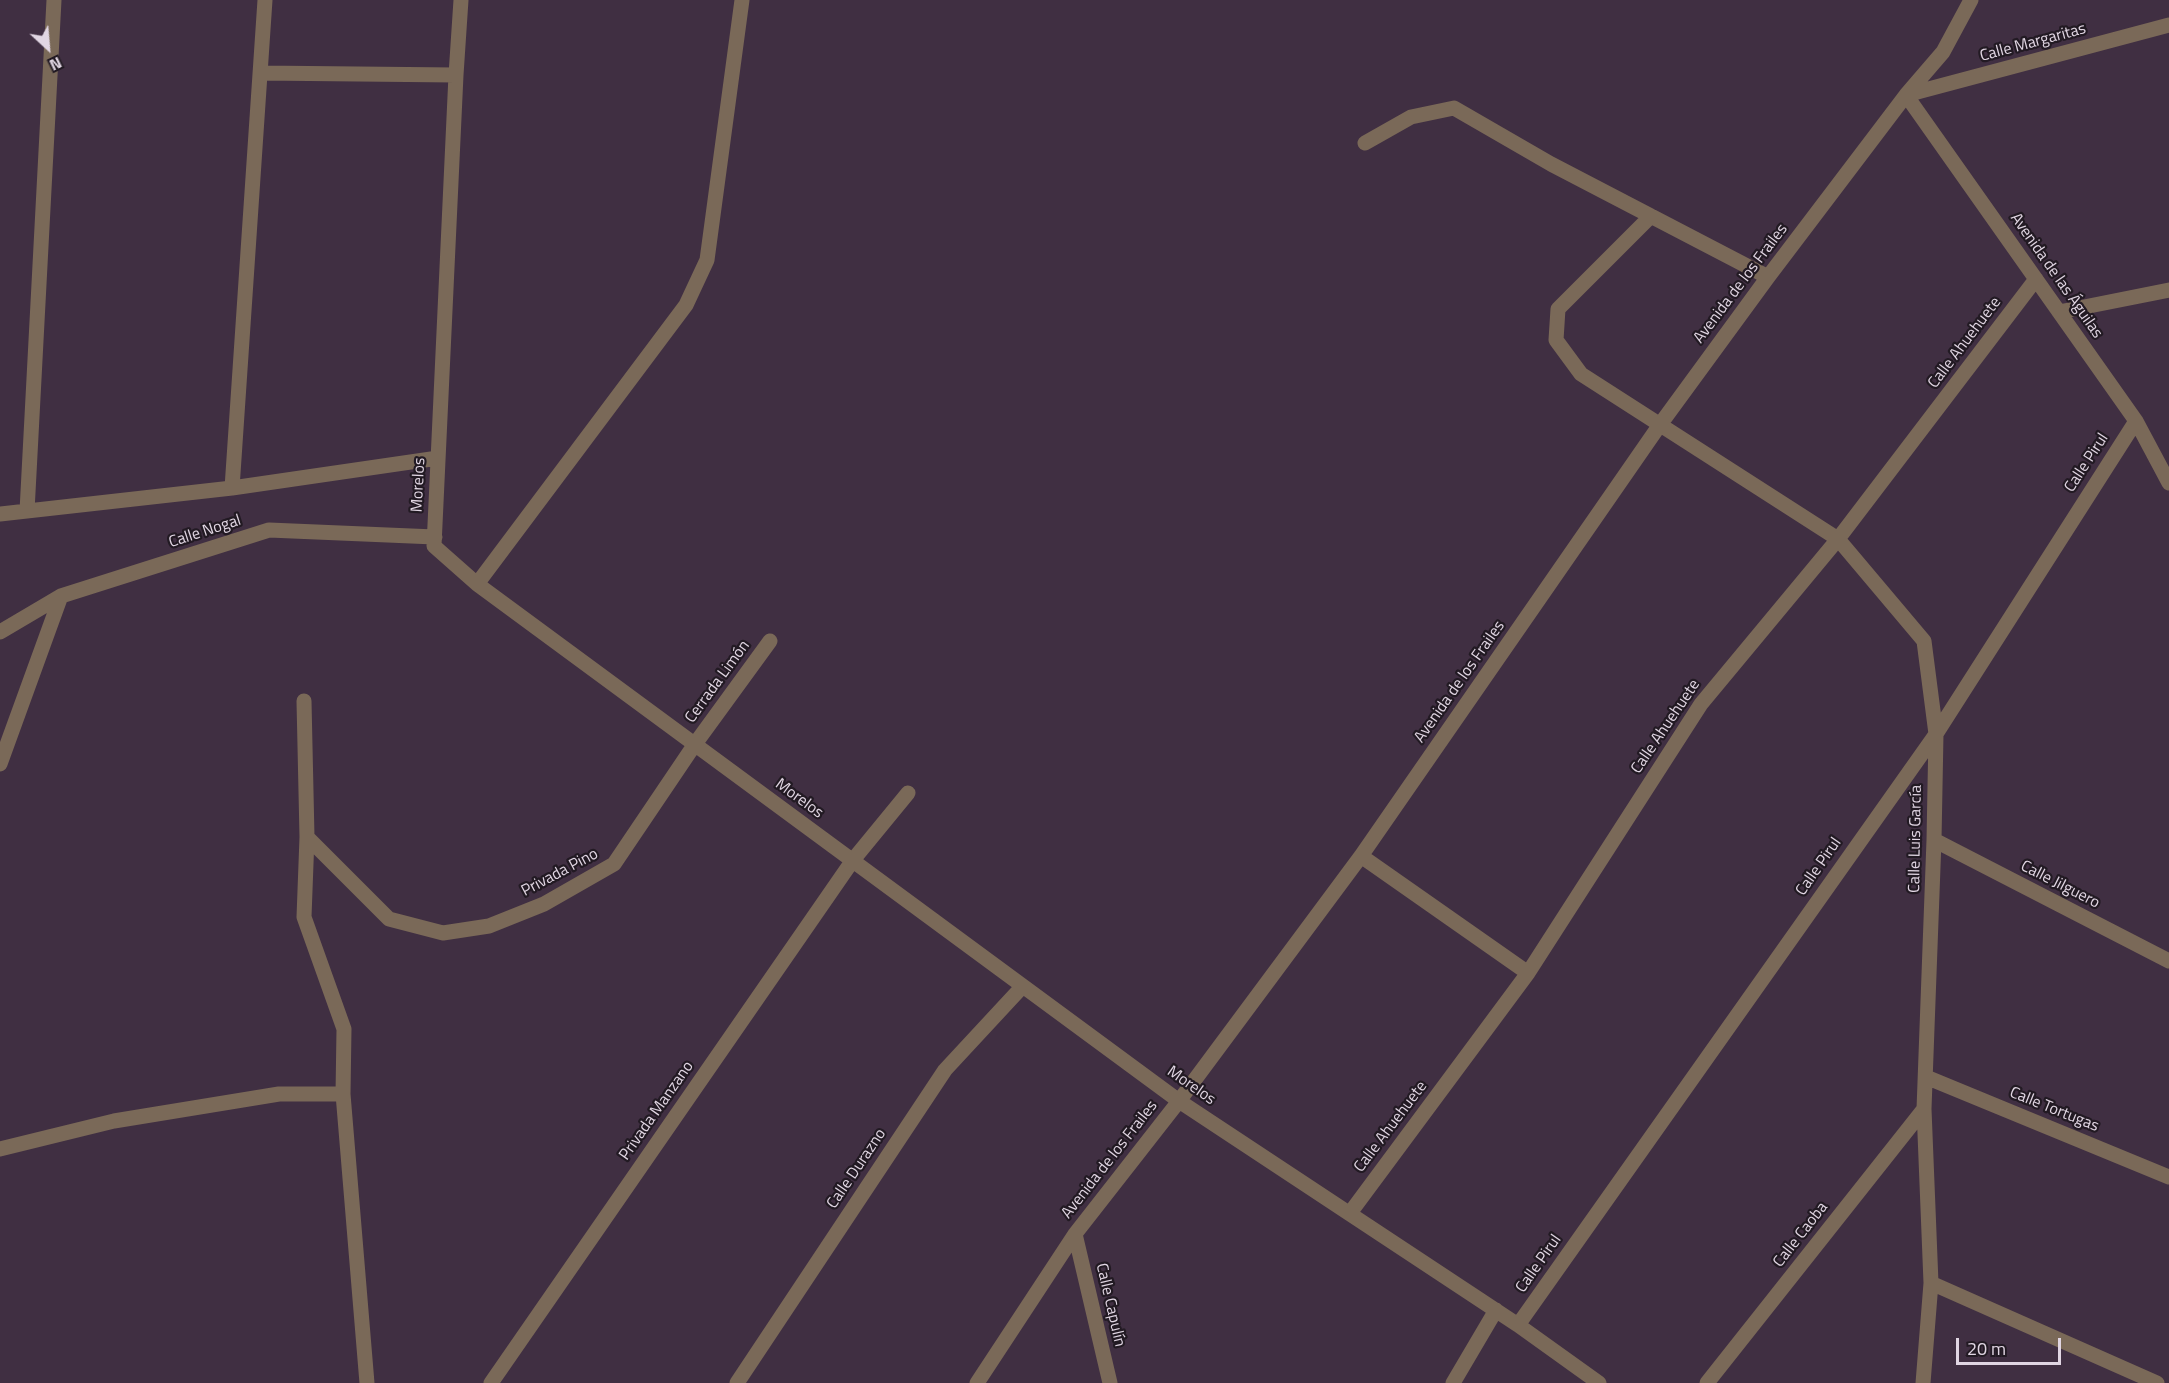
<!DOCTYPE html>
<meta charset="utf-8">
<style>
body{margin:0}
#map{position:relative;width:2169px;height:1383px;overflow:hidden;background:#402f42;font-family:"Titillium Web",sans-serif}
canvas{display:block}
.north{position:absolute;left:18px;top:18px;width:60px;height:60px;-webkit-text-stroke:4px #221a23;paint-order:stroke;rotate:154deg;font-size:16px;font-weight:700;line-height:24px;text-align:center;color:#e1d6e3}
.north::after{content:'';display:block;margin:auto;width:21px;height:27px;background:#e1d6e3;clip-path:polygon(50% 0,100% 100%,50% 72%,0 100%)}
.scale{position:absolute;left:1956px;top:1338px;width:105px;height:27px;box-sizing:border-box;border:3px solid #e1d6e3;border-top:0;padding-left:8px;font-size:18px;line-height:21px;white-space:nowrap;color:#e1d6e3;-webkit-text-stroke:4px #221a23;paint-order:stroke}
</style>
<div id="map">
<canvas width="2169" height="1383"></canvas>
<div class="north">N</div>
<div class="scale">20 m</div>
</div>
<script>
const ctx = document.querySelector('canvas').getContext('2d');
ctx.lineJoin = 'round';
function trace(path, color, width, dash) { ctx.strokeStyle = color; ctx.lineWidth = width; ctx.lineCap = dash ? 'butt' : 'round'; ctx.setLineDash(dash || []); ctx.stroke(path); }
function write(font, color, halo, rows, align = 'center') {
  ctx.font = font + ' "Titillium Web",sans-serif'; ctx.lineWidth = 4.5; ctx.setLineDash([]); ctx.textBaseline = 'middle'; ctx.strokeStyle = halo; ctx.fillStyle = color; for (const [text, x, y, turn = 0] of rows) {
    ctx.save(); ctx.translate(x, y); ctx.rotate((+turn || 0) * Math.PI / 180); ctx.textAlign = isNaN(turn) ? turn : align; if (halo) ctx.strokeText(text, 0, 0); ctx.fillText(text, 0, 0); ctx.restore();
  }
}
trace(new Path2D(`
 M461,0L456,75L434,546L477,584L1179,1101L1518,1325L1599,1383
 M2169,25L1906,95L2136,421L2169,483
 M260,73L456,75
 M1365,143L1411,117L1454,108L1551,164L1768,277
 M1651,216L1558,309L1556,340L1581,374L1838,539L1924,641L1936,734L1934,840L1924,1109L1931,1283L1923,1383
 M2059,312L2169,290
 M232,488L265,0
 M27,511L54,0
 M0,514L232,488L438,458
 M477,584L686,305L707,260L742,0
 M0,632L61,596L269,530L435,537
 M304,701L307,837L304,917L344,1029L343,1094L367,1383
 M0,764L61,596
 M307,837L389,919L443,933L489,926L544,904L614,864L695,744L770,641
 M1934,840L2169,961
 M1361,856L1528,973
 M1926,1077L2169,1177
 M0,1149L114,1121L279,1094H343
 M1350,1213L1528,973L1701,704L1838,539L2036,279
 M1075,1234L1110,1383
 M1931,1283L2157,1383
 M1518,1325L1936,734L2136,421
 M491,1383L853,860L908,793
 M737,1383L945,1070L1022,987
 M977,1383L1075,1234L1179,1101L1361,856L1659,426L1768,277L1906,95L1943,52L1971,0
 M1453,1383L1496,1310
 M1707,1383L1924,1109`), '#7a6958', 15);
write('16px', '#e1d6e3', '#221a23', [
 ["Calle Margaritas",2033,43,-15],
 ["Avenida de las Águilas",2056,276,55],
 ["Avenida de los Frailes",1741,284,-53],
 ["Calle Ahuehuete",1965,343,-53],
 ["Calle Pirul",2087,463,-57],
 ["Morelos",419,485,-87],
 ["Calle Nogal",205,532,-18],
 ["Cerrada Limón",718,682,-54],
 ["Avenida de los Frailes",1460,682,-55],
 ["Calle Ahuehuete",1666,727,-56],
 ["Morelos",799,799,36],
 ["Calle Luis García",1916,839,-89],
 ["Calle Pirul",1819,867,-55],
 ["Privada Pino",560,873,-28],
 ["Calle Jilguero",2060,885,27],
 ["Morelos",1191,1086,35],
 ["Calle Tortugas",2054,1110,22],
 ["Privada Manzano",657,1111,-55],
 ["Calle Ahuehuete",1391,1127,-53],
 ["Avenida de los Frailes",1110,1160,-52],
 ["Calle Durazno",857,1169,-56],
 ["Calle Caoba",1801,1235,-52],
 ["Calle Pirul",1539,1264,-55],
 ["Calle Capulín",1110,1305,77]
]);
</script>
